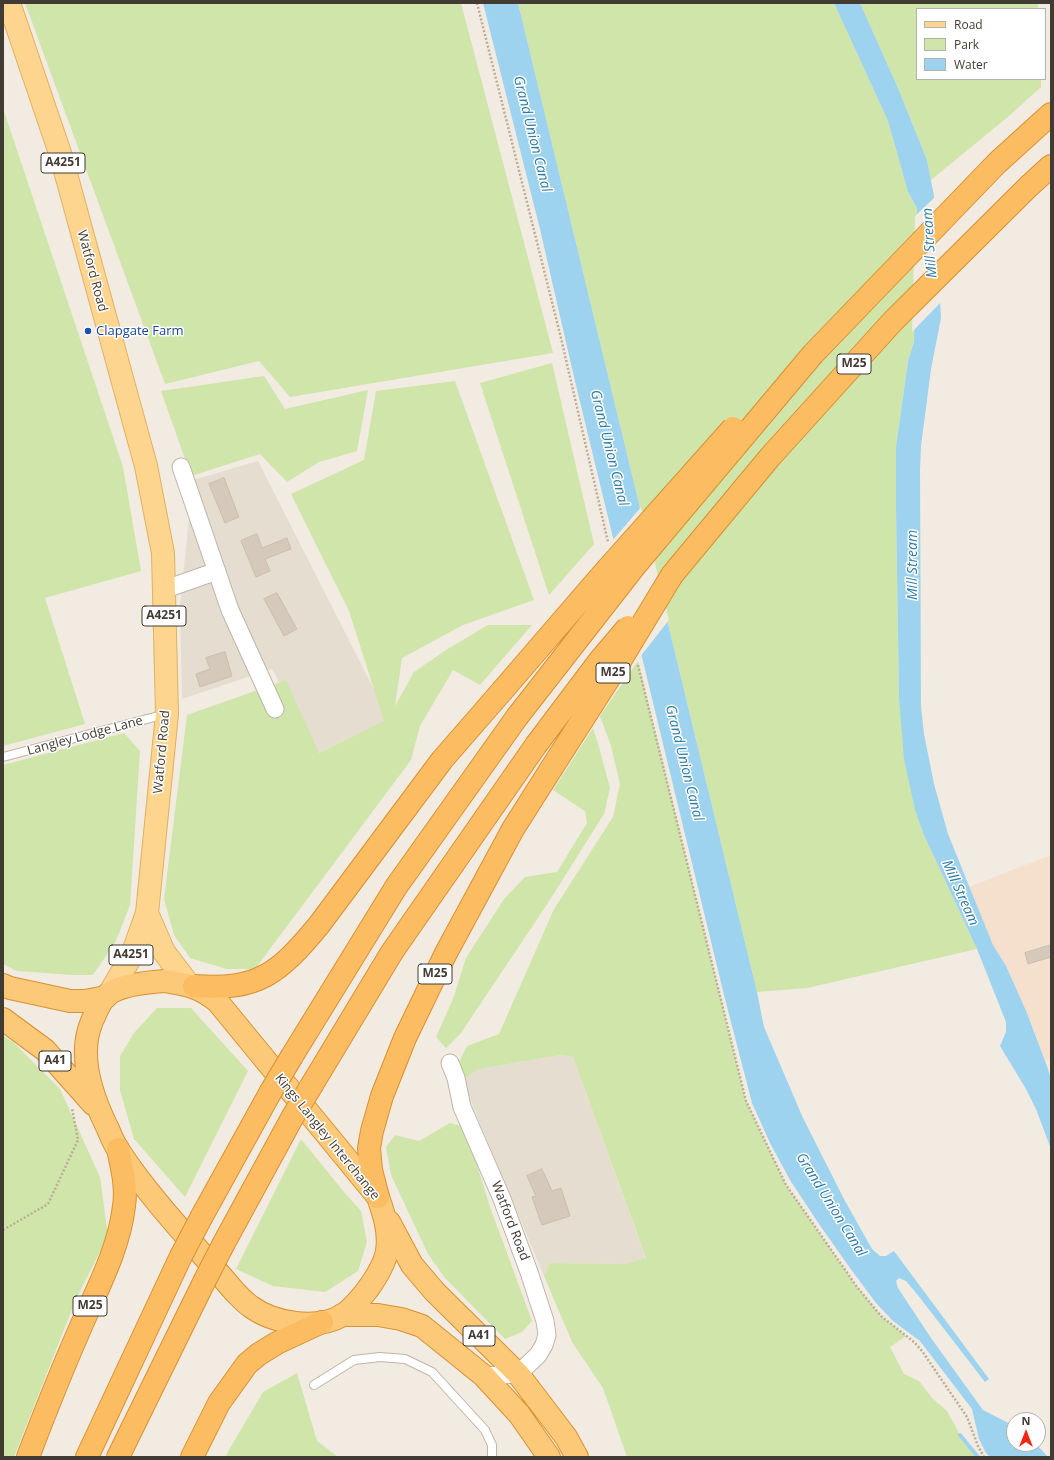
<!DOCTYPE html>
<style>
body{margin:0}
#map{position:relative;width:1054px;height:1460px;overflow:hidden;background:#f1ebe2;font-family:"Open Sans",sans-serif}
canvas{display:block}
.frame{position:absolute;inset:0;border:4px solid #423b33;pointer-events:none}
.legend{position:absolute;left:916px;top:8px;width:130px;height:72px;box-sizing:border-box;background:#fff;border:1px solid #b3b1ad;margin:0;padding:5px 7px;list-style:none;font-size:12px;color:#423b33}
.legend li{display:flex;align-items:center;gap:8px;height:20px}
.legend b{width:20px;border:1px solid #b3b1ad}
.north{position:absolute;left:1006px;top:1412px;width:40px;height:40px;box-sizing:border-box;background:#fff;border:1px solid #b3b1ad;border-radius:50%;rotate:0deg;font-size:11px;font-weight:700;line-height:16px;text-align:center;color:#423b33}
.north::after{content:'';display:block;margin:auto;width:14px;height:18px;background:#f72413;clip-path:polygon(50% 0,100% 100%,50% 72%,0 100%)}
</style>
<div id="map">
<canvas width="1054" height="1460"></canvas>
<div class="frame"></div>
<ul class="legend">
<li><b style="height:5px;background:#fdd58f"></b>Road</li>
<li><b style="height:11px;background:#cfe5aa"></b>Park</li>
<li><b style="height:11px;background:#9dd3ee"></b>Water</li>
</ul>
<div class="north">N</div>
</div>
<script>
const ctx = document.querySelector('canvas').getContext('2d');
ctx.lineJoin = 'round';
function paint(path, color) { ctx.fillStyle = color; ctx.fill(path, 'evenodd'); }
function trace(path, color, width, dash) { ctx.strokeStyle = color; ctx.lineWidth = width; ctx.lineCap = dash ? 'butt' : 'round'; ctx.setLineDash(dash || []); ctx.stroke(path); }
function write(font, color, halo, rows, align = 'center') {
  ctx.font = font + ' "Open Sans",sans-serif'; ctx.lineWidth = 3; ctx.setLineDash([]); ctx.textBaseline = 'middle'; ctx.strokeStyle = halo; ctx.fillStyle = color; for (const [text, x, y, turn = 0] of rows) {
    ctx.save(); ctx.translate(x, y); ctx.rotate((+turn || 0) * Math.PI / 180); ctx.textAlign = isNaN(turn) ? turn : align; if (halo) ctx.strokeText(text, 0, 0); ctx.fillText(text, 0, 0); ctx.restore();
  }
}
paint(new Path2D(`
 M258,461L389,719L318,753L272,669L182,699L180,606L193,480Z
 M561,1055L573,1057L646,1259L626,1264L550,1263L544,1276L462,1080L479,1069Z`), '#e5ddd0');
paint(new Path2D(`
 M1051,855V1060L1046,1061L1027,1013L1006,966L993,945L969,887Z`), '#f4e0cc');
paint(new Path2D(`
 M25,3H461L553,353L290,397L259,361L165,384Z
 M518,3H834L888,121L908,192L917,208L914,342L908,361L896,447V509L899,699L915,810L923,833L977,949L807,988L757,992Z
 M860,3H1038V9H917V79H1041V87L1009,116L931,180L927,160L898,88Z
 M3,108L123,467L141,571L45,598L85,724L3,746Z
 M552,363L594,544L549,595L480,383Z
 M264,376L285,409L368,390L357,451L319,462L287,482L260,454L191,476L161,391Z
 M455,381L534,600L463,625L402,658L395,706L414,672L446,650L488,625H532L480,685L453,670L420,726L411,760L255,969H227L190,958L174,935L164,899L187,715L286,680L319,753L384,721L349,611L291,494L364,460L376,391Z
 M638,661L746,1101L786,1185L857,1287L881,1316L906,1336L890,1347L904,1374L919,1381L932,1398L947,1411L960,1435L978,1457H627L603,1388L572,1342L544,1276L550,1263L626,1264L646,1258L573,1057L561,1055L479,1069L462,1080L458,1064L467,1046L499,1034L554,909L613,817L620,784L611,746L600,716Z
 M593,728L599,747L610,788L604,814L546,906L461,1033L446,1048L436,1037L453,999L466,958L504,899L525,877L557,872L587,823L585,811L553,790Z
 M124,733L140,751L130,905L116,941L93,975H72L17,971L3,964V765Z
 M157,1008H191L248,1071L185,1197L134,1139L120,1090V1056L134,1033Z
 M3,1036L13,1042L60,1089L100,1177L108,1236L76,1299L14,1457H3Z
 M450,1123L465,1127L490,1207L532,1321L522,1332L505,1339L445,1278L428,1254L391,1175L386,1147L395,1135L419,1141Z
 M301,1139L344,1192L361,1211L367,1242L358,1271L325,1292L273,1286L236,1269Z
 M297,1373L317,1441L338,1457H225L263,1392Z`), '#cfe5aa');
paint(new Path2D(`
 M483,3H518L757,992L764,1027L803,1118L845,1201L872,1249L880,1256H886L894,1251L989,1379L985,1382L917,1294L906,1281L899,1278L896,1281L898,1288L931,1338L983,1410L1014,1426V1444H1036L1048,1457H990L986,1453L979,1439L972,1409L920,1341L893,1321L876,1303L850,1268L819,1224L790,1180L770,1143L752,1103L724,995L574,377L540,229Z
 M834,3H860L898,88L927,160L934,196L941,318L931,369L921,446L920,470L921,706L924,734L934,784L948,834L993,945L1006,966L1027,1013L1047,1066L1051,1079V1149L1036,1109L1026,1089L1000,1046L1006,1032V1022L977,949L923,833L915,810L904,759L899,699L896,509V447L908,361L914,342L917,208L908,192L888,121Z`), '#9dd3ee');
paint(new Path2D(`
 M936,196L942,301L912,332L915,216Z
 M641,507L669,620L640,657L612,541Z`), '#f1ebe2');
trace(new Path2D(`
 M960,1435L978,1457`), '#9dd3ee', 4);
const building = new Path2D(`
 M224,478L239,517L225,523L209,484Z
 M257,534L262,548L287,538L291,549L265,559L270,571L256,577L241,541Z
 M277,593L297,629L284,636L264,599Z
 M225,652L232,676L200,687L196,674L210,669L206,658Z
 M1051,945V957L1028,964L1025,953Z
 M542,1169L552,1191L561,1188L570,1216L542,1225L532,1197L536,1196L527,1176Z`);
paint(building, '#d5c9bb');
trace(building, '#cdbdab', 1);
const service = new Path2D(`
 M3,757L166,714
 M314,1385L354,1360L380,1357L405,1359L432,1372L485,1430L492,1445V1457`);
const minor = new Path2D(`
 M181,467L230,610L275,709
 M163,590L217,571
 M450,1063L456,1078L462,1107L502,1199L529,1272L545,1321L547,1335L544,1345L538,1355L518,1374L484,1376`);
const primary = new Path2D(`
 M9,3L61,156L146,466L163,553L167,714L147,913L132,955L109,994
 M147,913L164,952L189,985`);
const trunk = new Path2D(`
 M165,981C188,985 198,986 217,1001L378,1197C384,1214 390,1232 387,1251C385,1263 375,1279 368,1289C361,1298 353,1308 343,1315C316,1331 273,1323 250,1306C244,1302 239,1296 234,1291C195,1245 152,1201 119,1151C114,1144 111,1136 108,1129C92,1097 77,1056 92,1021C96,1013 100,1001 107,995C120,985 149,982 165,981Z
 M3,985L10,988L70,1001H85L106,997
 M3,1019L45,1050L93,1104
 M389,1222L412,1265L435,1292L518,1374L566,1437L577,1457
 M342,1315H378L401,1319L422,1326L484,1376L519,1414L549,1457`);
const motorway = new Path2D(`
 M813,354L997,163L1051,114
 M672,575L770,457L893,321L1029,186L1051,166
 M194,986C259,991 279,973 319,925L442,760L502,691
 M292,1056L396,887L517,717
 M313,1083L392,952L536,745
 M378,1197L371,1170L369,1148L372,1131L382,1096L405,1038L446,953L513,829L551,769
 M202,1216L270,1093
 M224,1243L292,1118
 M28,1457C44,1415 61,1372 79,1331C96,1291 119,1250 124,1206C127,1187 122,1168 118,1149
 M87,1457L181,1256
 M118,1457L204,1282
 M192,1457L219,1403L247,1364L259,1354L277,1343L322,1322`);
trace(service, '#bfb5a8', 10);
trace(minor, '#bfb5a8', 19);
trace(primary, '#e1b160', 24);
trace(trunk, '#da9032', 24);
trace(motorway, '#da9032', 24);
trace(new Path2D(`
 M477,3L561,338L608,542
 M638,665L746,1101L786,1185L857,1287L881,1316L914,1342L922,1351L967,1417L978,1446L984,1457
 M3,1230L48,1204L78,1140L72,1108`), '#bdad96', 2.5, [2, 2]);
trace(service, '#fff', 8);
trace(minor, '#fff', 17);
trace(primary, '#fdd58f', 22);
trace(trunk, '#fcc978', 22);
trace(motorway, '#fcbd62', 22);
const motorwayBridge = new Path2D(`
 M502,691L602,575L733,428
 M517,717L634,567L813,354
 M536,745L600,660L628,627
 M551,769L620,661L672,575
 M270,1093L292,1056
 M292,1118L313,1083
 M181,1256L202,1216
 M204,1282L224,1243`);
trace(motorwayBridge, '#da9032', 24, []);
trace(motorwayBridge, '#fcbd62', 22);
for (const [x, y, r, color] of [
 [88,331,4,"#1a4fb4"]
]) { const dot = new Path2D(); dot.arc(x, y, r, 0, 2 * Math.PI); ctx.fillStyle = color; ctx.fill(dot); trace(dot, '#fff', 1.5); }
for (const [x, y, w] of [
 [63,163,44],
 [854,364,34],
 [164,616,44],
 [613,673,34],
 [131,955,44],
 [435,974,34],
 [55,1061,32],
 [90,1306,34],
 [479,1336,32]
]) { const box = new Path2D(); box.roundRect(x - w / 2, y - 10, w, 20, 3); ctx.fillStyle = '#fff'; ctx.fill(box); trace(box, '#423b33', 1); }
write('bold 12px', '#423b33', null, [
 ["A4251",63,163],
 ["M25",854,364],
 ["A4251",164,616],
 ["M25",613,673],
 ["A4251",131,955],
 ["M25",435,974],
 ["A41",55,1061],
 ["M25",90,1306],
 ["A41",479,1336]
]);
write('13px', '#423b33', '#fff', [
 ["Watford Road",92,271,75],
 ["Langley Lodge Lane",85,736,-15],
 ["Watford Road",162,752,-85],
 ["Kings Langley Interchange",327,1137,51],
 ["Watford Road",510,1221,69]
]);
write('13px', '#164399', '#fff', [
 ["Clapgate Farm",96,331]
], 'left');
write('italic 14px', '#2e7aa3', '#fff', [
 ["Grand Union Canal",532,134,76],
 ["Mill Stream",930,243,-94],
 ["Grand Union Canal",609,448,76],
 ["Mill Stream",913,565,-90],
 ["Grand Union Canal",684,763,76],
 ["Mill Stream",960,893,66],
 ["Grand Union Canal",831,1205,58]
]);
</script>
